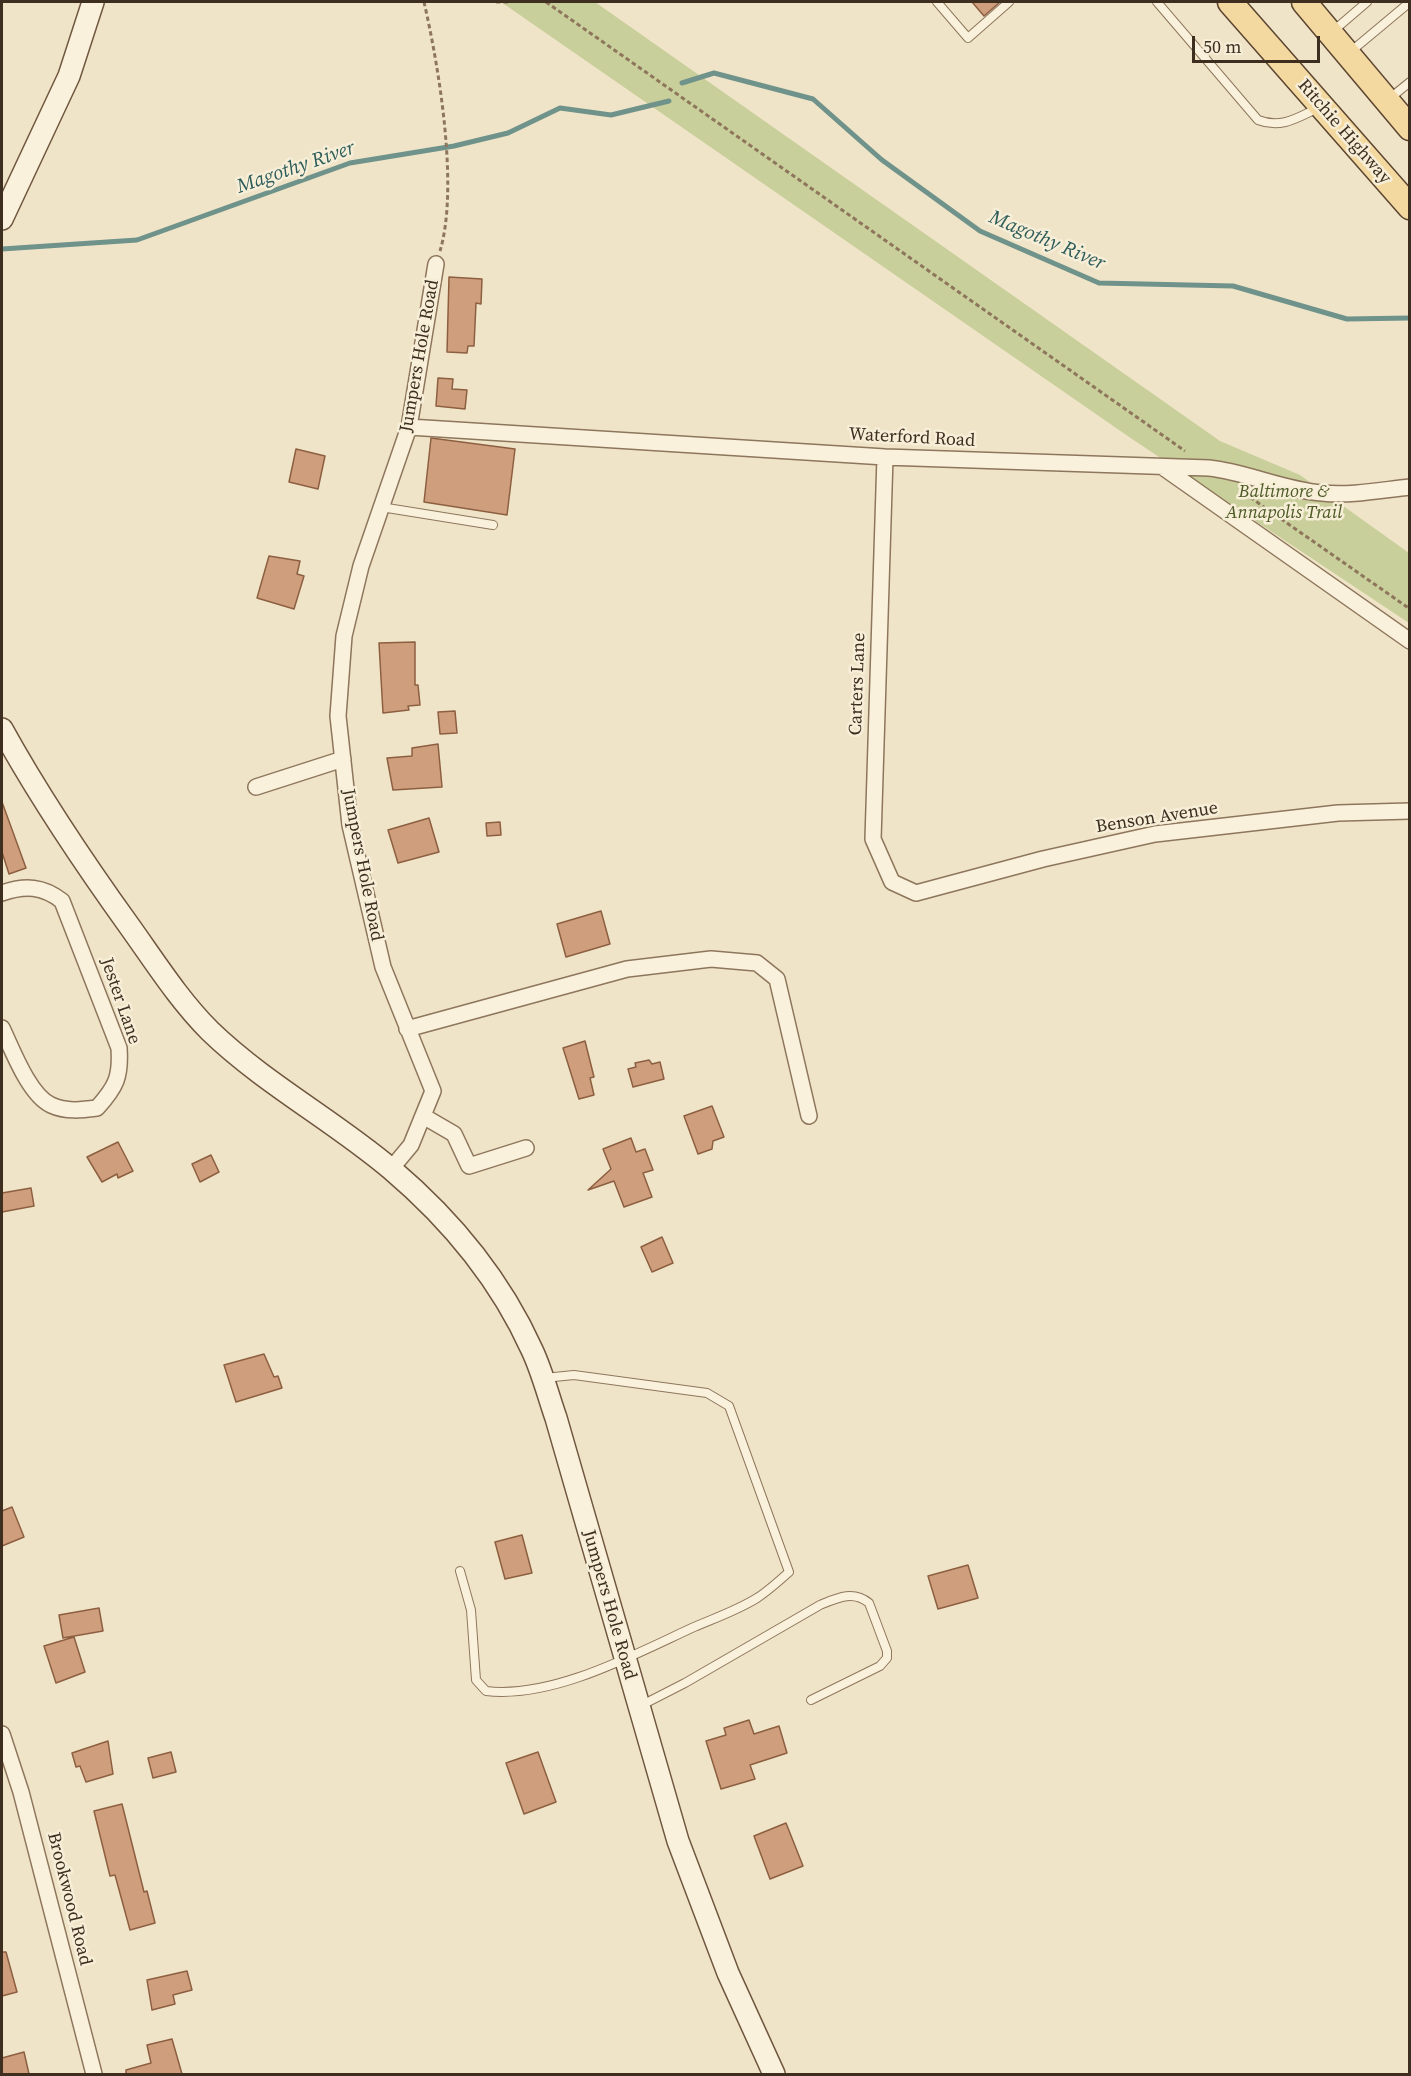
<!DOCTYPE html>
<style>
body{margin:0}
#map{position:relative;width:1411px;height:2076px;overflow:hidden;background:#f0e4c8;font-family:"Source Serif 4",serif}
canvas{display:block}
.frame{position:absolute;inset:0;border:3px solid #3d2e20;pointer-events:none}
.scale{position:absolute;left:1192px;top:36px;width:128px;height:27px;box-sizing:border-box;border:3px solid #3d2e20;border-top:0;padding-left:8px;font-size:18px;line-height:21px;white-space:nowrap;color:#3d2e20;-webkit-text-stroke:4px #f7eed8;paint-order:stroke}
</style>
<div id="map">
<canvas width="1411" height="2076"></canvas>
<div class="frame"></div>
<div class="scale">50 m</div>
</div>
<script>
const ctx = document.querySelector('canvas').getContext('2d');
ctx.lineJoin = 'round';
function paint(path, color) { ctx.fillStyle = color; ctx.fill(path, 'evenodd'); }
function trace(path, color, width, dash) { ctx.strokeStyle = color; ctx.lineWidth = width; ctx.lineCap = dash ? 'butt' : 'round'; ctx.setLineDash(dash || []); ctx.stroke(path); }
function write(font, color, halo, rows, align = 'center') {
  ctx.font = font + ' "Source Serif 4",serif'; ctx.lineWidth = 5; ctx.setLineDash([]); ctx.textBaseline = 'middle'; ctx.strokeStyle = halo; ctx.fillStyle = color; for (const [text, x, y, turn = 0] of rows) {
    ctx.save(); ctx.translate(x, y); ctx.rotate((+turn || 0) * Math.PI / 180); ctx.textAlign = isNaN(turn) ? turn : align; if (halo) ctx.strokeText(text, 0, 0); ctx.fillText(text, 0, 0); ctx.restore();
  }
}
paint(new Path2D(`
 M501,2H595L1220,441L1300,475L1409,553V623L1132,439Z`), '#c9cf9b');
trace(new Path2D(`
 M682,83L714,73L813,99L882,160L980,231L1099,283L1233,286L1347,319L1410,318
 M2,249L137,240L350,163L454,146L508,133L560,108L611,115L669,101`), '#6f938a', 5);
const building = new Path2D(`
 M972,2H1000L984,16Z
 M449,277L482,279L481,304L476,303L474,346H468L467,353L447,352Z
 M438,378L453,379L452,389L467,390L465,409L436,406Z
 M431,438L515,449L507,515L424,502Z
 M296,449L325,456L318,489L289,482Z
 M269,556L300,561L297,574L304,576L294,609L257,598Z
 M415,642V685H418L420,705L408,706L409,710L383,713L379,643Z
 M455,711L457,733L440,734L438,712Z
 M438,744L442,787L393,790L387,758L412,756V748Z
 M2,802L26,868L9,874L2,852Z
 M429,818L439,852L398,863L388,830Z
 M500,822L501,835L487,836L486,823Z
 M601,911L610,944L566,957L557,924Z
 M585,1041L594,1077L590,1078L594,1095L579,1099L563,1048Z
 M649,1060L652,1064L660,1062L664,1079L633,1087L628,1069L636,1067L635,1063Z
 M712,1106L724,1137L713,1141L712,1149L698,1154L684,1116Z
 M631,1138L636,1152L645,1149L653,1170L643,1173L652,1197L624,1207L614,1181L588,1190L611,1169L603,1149Z
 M118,1142L133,1171L118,1178L117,1174L102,1182L87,1157Z
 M211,1155L219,1172L200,1182L192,1164Z
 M31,1188L34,1206L2,1212V1193Z
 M662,1237L673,1263L652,1272L641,1247Z
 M264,1354L274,1377L278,1376L282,1388L236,1402L224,1365Z
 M12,1507L24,1537L2,1546V1511Z
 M522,1535L532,1573L505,1579L495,1542Z
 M968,1565L978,1598L938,1609L928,1576Z
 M99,1608L103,1631L63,1638L59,1615Z
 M74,1637L85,1672L56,1683L44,1646Z
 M749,1720L754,1734L779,1726L787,1753L750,1765L755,1779L721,1789L706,1741L726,1735L724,1728Z
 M108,1741L113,1774L86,1782L80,1766L76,1767L72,1753Z
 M171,1752L176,1772L153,1778L148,1758Z
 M538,1752L556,1802L524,1814L506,1763Z
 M122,1804L144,1892L147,1891L155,1923L130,1930L115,1875L110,1876L94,1811Z
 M786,1823L803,1866L770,1879L754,1836Z
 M2,1952H6L17,1992L2,1996Z
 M187,1971L192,1990L173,1995L175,2004L152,2010L147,1980Z
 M172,2039L182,2074H126V2070L151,2063L147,2045Z
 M24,2052L29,2074H2V2058Z`);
paint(building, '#cf9f7d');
trace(building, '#8d5f41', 1.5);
const service = new Path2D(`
 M937,2L968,38L1009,2
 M1157,2L1258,120C1281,129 1297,118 1318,108
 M1332,32L1367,2
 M1349,53L1410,2
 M1389,99L1410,82
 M381,507L493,525
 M460,1571L471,1610L476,1680L486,1691C553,1699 635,1654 694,1627C715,1618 738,1610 757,1598C768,1591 779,1581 789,1572L729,1406L707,1393L574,1375L544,1378
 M642,1705L685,1683L820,1605C837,1598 853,1590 869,1603L887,1651V1658L880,1666L811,1700`);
const minor = new Path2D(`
 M409,427L885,457L1209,468C1247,472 1283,490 1322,493C1351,496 1381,490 1410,487
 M885,457L873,839L892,882L916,893L1043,859L1155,834L1338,813L1410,811
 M1164,468L1410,641
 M256,787L343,759
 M2,893C25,885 43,886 62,901L119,1048C121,1077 116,1087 97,1108C82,1110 66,1112 51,1105C29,1095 12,1049 2,1028
 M407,1029L627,969L711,959L757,963L777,979L809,1116
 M423,1116L454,1134L469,1166L526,1148
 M391,1169L411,1145L433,1091L383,967L350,825L338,716L344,636L361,566L409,427L436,264
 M2,1734L21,1792L94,2074`);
const secondary = new Path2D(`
 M2,219L69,76L93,2
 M2,729C40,798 84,863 130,927C155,962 179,1000 210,1031C265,1084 333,1120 391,1169C450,1219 500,1279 532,1350C542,1371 548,1395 556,1418L678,1841L728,1973L774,2074`);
const primary = new Path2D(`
 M1230,2L1410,207
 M1304,2L1410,128`);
trace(service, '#8d765c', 10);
trace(minor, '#8d765c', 18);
trace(secondary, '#6f573f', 24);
trace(primary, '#5b4430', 27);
trace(new Path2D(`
 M424,2C439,67 459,188 440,251
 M496,2H511
 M546,2L1185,451
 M1244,493L1410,609`), '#8d765c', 3, [4.5, 3]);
trace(service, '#faf1dc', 8);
trace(minor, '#faf1dc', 15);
trace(secondary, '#faf1dc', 21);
trace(primary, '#f3d9a0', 24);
write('18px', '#3d2e20', '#f7eed8', [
 ["Ritchie Highway",1344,132,49],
 ["Jumpers Hole Road",420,356,-80],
 ["Waterford Road",912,438,3],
 ["Carters Lane",858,684,-88],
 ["Benson Avenue",1157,818,-9],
 ["Jumpers Hole Road",362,865,79],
 ["Jester Lane",120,1001,71],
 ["Jumpers Hole Road",609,1605,74],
 ["Brookwood Road",69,1899,76]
]);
write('italic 18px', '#4d5a26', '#f7eed8', [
 ["Baltimore &",1284,492],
 ["Annapolis Trail",1284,513]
]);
write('italic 20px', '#2f5d5a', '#f7eed8', [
 ["Magothy River",296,168,-19],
 ["Magothy River",1047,241,23]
]);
</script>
